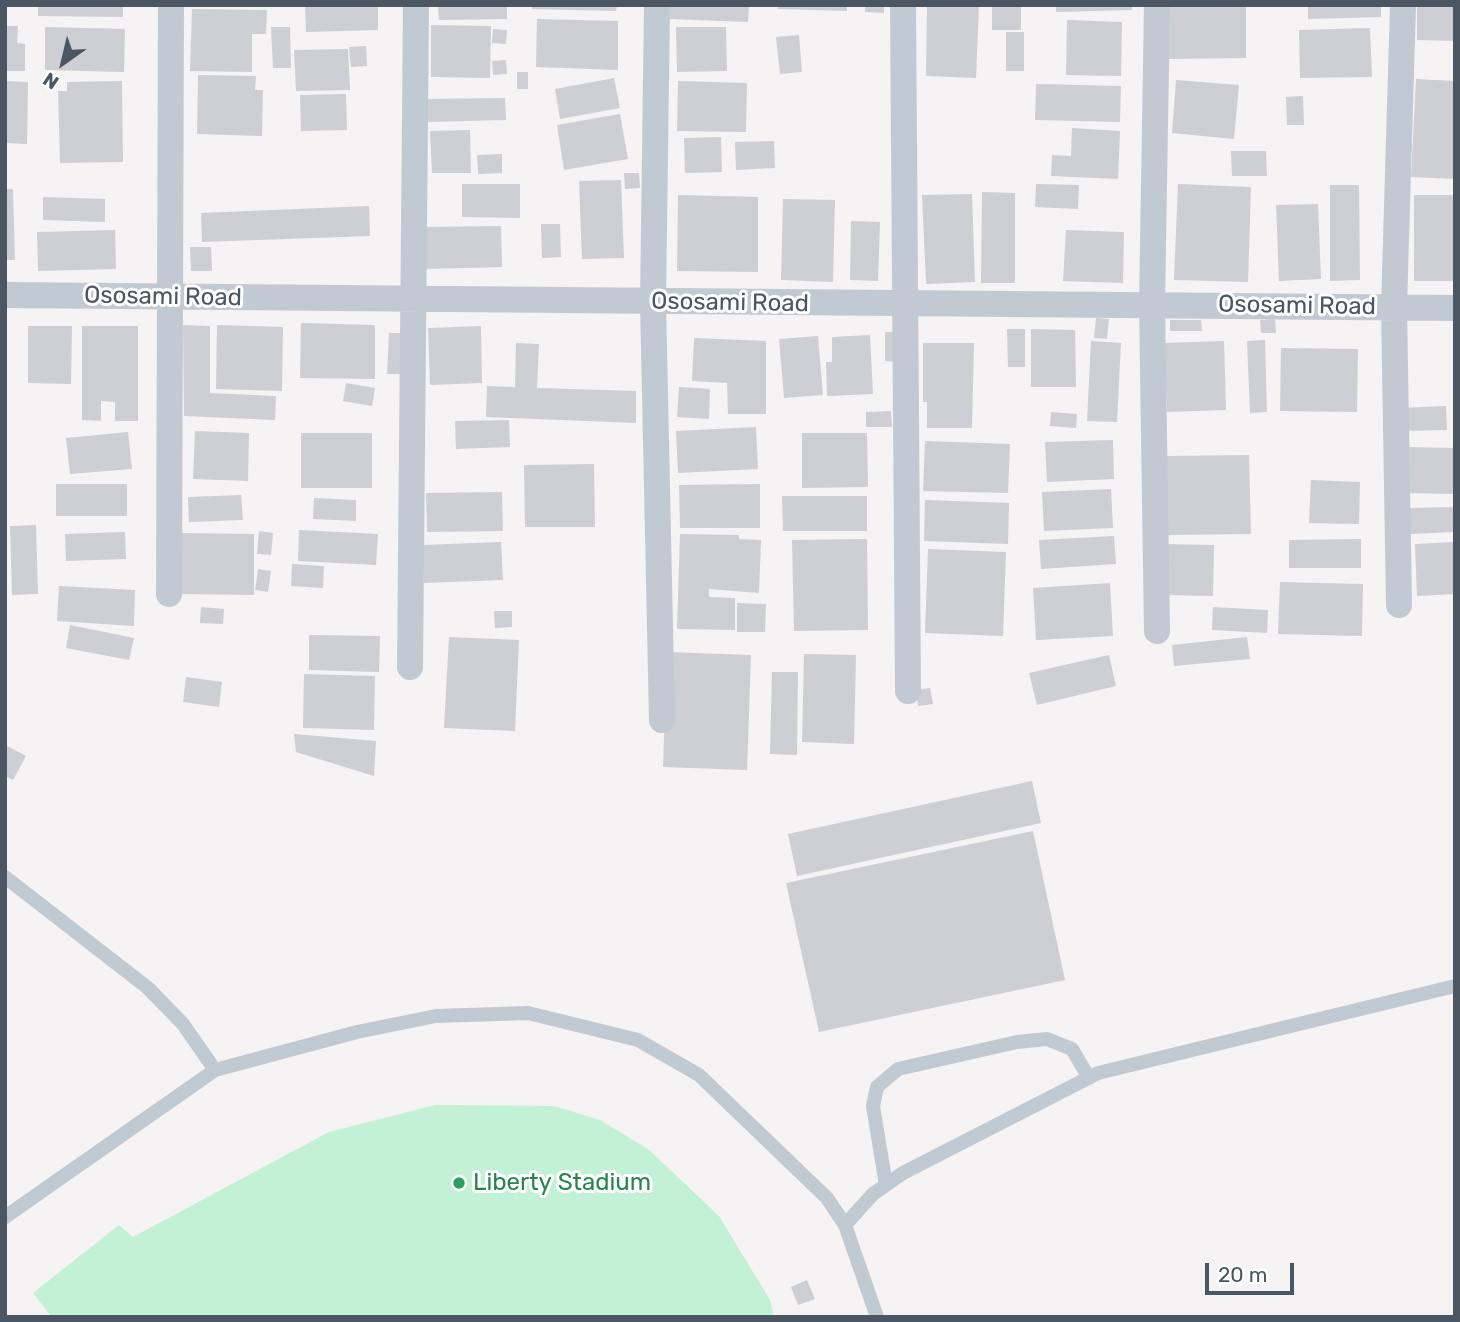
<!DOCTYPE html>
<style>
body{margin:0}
#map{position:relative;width:1460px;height:1322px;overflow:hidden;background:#f5f3f3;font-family:Rubik,sans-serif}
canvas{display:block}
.frame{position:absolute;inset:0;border:7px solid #4a5661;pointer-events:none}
.north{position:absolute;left:28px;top:28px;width:70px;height:70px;-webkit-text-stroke:5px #fff;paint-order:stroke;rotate:214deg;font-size:19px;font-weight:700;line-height:28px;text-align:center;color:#4a5661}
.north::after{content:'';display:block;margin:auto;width:24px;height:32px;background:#4a5661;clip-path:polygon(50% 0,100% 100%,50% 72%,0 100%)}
.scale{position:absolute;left:1205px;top:1263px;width:89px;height:32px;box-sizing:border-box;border:4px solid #4a5661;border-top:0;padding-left:9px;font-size:21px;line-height:24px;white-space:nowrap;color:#4a5661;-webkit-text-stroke:5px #fff;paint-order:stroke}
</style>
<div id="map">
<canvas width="1460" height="1322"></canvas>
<div class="frame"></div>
<div class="north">N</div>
<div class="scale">20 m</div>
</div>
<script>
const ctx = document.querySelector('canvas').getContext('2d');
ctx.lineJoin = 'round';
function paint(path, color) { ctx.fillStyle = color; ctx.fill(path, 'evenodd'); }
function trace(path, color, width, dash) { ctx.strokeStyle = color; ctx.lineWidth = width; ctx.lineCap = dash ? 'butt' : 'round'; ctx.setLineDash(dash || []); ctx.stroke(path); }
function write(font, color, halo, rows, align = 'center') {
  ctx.font = font + ' Rubik,sans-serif'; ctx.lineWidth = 6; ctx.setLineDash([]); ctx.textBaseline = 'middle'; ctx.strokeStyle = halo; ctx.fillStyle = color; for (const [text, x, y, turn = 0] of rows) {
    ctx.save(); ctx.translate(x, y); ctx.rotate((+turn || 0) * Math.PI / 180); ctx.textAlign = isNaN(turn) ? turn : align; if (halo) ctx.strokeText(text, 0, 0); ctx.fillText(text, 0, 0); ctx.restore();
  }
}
paint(new Path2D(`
 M435,1105L554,1106L600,1120L648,1149L719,1216L770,1300L774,1317H48L50,1315L33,1293L119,1225L133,1237L329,1132Z`), '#c3f1d5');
paint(new Path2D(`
 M38,5H123V17L38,16Z
 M305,5H378V30L306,32Z
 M438,5H507V19L439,20Z
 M532,5H617L616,11L532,9Z
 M670,5H749L748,22L670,19Z
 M778,5H847V11L778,9Z
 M865,5H884V13L865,12Z
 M927,5H979L976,78L926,76Z
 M992,5H1021V30H992Z
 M1056,5H1132V10L1056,12Z
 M1169,5H1246V58L1169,59Z
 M1308,5H1381V17L1308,19Z
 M1417,5H1455V41L1417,40Z
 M192,9L267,10L266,34H252V72L190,71Z
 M537,19L618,21V70L536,67Z
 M1067,20L1122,22L1121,76L1066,75Z
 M431,25L491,26L490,78L431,77Z
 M5,26H18L17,43L25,44V71H5Z
 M45,27L125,29L124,72L45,70Z
 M271,27H290L291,68H273Z
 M676,27H726L727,71L677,72Z
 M1370,28L1372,77L1300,78L1299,30Z
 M493,29L507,30L506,44L492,43Z
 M1006,32H1024V71H1006Z
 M799,35L802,72L780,74L776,37Z
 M366,46L367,66L351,67L349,47Z
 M348,49L350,90L296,91L294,50Z
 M506,60L507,74L493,75L492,61Z
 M517,72H528V89H517Z
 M198,75L256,76L255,90H263L262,136L197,134Z
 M614,78L620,108L560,119L555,89Z
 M1416,79L1455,81V179L1411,177Z
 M1176,80L1239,85L1234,139L1172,133Z
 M5,81L28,82L27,144L5,143Z
 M122,81L123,162L60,163L58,91H67V82Z
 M678,81L747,83L746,132L677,131Z
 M1036,84L1121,86L1120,122L1035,120Z
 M346,94L347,130L301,131L300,95Z
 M1303,96L1304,125H1287L1286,97Z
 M505,98L506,120L427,122V99Z
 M620,114L628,159L564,170L557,125Z
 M1072,128L1120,131L1118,179L1051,176L1052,155L1071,156Z
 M470,130L471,173H432L430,131Z
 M721,137L722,172L685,173L684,138Z
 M774,141L775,168L736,170L735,142Z
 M1231,151H1266L1267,176H1232Z
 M502,154V173L478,174L477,155Z
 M624,173H639L640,188L625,189Z
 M621,180L624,258L582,259L579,181Z
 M462,184H520V218L462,217Z
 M1036,184L1079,185L1078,209L1035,207Z
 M1178,184L1251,187L1248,282L1174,280Z
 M1330,185H1359L1360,280L1330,281Z
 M5,189H13L15,260H5Z
 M982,192L1015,193V283H981Z
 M972,194L975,282L926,284L922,195Z
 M678,195L758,197V272L677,271Z
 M1414,195H1455V281H1414Z
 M43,197L105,199V222L43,220Z
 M783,199L835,200L833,282L781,280Z
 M1318,204L1321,279L1279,281L1276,205Z
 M369,206L370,236L202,242L201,213Z
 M851,221L880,222L878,281L850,280Z
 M541,224H560L561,257L542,258Z
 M501,226L502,267L426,269L425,227Z
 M115,230L116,269L38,271L37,232Z
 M1066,230L1124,232L1123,283L1063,281Z
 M190,247H211L212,271H191Z
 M1096,318L1109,319L1107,339L1094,338Z
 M1275,319L1276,333H1261L1260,320Z
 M1170,320H1201L1202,331H1170Z
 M301,323L375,325V379L300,378Z
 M183,325L210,326V393L276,396L275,420L184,416Z
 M217,325L283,327L282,391L216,389Z
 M28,326H72L71,384L28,383Z
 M82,326H138V421H115V402L101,401V421L82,420Z
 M481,326L482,383L430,385L428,328Z
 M1007,329H1025V367H1008Z
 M1031,329L1075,330L1076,387H1031Z
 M885,332H897V362L885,361Z
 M389,333H403L401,374H387Z
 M870,335L873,394L827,396L826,362H832V337Z
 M818,336L823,395L784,398L779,339Z
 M694,338L766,341V414H728L727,383L692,381Z
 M1265,340L1267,412L1250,413L1247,341Z
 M1091,341L1121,343L1117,422L1087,421Z
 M1224,341L1226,410L1167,412L1164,343Z
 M516,343L539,344L537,388L636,391V423L486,417L487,386L515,387Z
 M923,343H974L972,428H927V402H923Z
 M1281,348L1358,349L1357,412L1280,411Z
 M346,383L375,388L372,406L343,401Z
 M679,387L710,389L709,419L677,417Z
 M1446,406L1447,430L1402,431L1401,408Z
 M891,411L892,427H866V412Z
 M1051,412L1077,414L1076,428L1050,426Z
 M509,420L510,447L456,449L455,421Z
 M756,427L758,469L678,473L676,431Z
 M195,431L249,433L248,481L193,479Z
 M128,432L132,469L70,474L66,438Z
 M301,433H372V488H301Z
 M802,433H867L868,487L802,488Z
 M1113,440L1114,479L1047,482L1045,442Z
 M925,441L1010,444L1008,493L923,491Z
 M1407,447L1455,448V494L1406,493Z
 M1249,455L1251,534L1168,535L1166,456Z
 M594,464L595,527H525L524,465Z
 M1311,480L1360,482L1359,524L1309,523Z
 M56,484H127V516H56Z
 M760,484V528H680L679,485Z
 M1111,489L1113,528L1044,531L1042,492Z
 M502,492L503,531L427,532L426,493Z
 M241,495L243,520L189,522L188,497Z
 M782,496H867V531H783Z
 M314,498L356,500V521L313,519Z
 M925,500L1009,503L1008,544L924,541Z
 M1455,507V532L1410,534L1409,508Z
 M36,525L38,594L12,595L10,526Z
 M299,530L378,534L376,565L298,561Z
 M259,531L273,533L271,555L257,554Z
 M125,532L126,559L66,561L65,534Z
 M180,533L254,534V595L180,594Z
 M680,534L739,535V539L761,540L759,593L709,589V597L735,598V630L677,629Z
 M1114,536L1116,564L1041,569L1039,540Z
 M867,539L868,630L794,631L792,540Z
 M1361,539V568H1289V540Z
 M501,542L503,580L424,583L422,545Z
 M1455,542V594L1417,596L1415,544Z
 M1165,544L1214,545L1213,596L1165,595Z
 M928,549L1006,552L1003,636L925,633Z
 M292,564L324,566L323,588L291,586Z
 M258,569L271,571L268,592L255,590Z
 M1280,582L1363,584L1362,636L1278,634Z
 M1110,583L1113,636L1036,640L1033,588Z
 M59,586L135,590L134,626L57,621Z
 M737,603L766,604L765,632H737Z
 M201,607L224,609L223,624L200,623Z
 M1213,607L1268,610L1267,633L1212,630Z
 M494,611H512V627L495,628Z
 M70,625L134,638L129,660L66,648Z
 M309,635L380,636L379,672L309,670Z
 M449,637L519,640L515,731L444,728Z
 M1247,637L1250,659L1174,666L1172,645Z
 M667,652L751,655L747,770L663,767Z
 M804,654L856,655L854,744L802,742Z
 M1109,655L1116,686L1037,705L1029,673Z
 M772,672H798L797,755L770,754Z
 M304,674L375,676L374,730L303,728Z
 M186,677L222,682L219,707L183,702Z
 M930,688L933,704L918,706L916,690Z
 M294,734L376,741L374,776L296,752Z
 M5,745L26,756L13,780L5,776Z
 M1032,781L1041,823L797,876L788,834Z
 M1033,831L1065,980L819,1032L786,883Z
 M807,1280L815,1299L798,1305L791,1287Z`), '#cdcfd5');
trace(new Path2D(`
 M5,877L148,988L183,1024L215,1070
 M886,1185L873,1106L877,1087L898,1069L1017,1042L1047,1039L1072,1049L1089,1078
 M5,1217L215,1070L357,1032L436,1016L528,1013L638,1040L699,1075L827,1198L845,1225L877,1317
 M845,1225L873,1194L903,1173L1098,1073L1455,986`), '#c1cad2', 14);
trace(new Path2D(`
 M657,5L653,302L662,720
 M903,5L908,691
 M5,295L1455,308
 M169,594L171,5
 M1399,605L1394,307L1403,5
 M1157,631L1152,304L1157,5
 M410,667L416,5`), '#c1cad2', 26);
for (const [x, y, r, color] of [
 [459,1183,7,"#2e9e5b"]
]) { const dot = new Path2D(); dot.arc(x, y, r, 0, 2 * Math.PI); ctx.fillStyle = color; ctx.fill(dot); trace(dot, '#fff', 2.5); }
write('24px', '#4a5661', '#fff', [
 ["Ososami Road",163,297,1],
 ["Ososami Road",730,303,1],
 ["Ososami Road",1297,306,1]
]);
write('24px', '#27864d', '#fff', [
 ["Liberty Stadium",473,1183]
], 'left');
</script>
